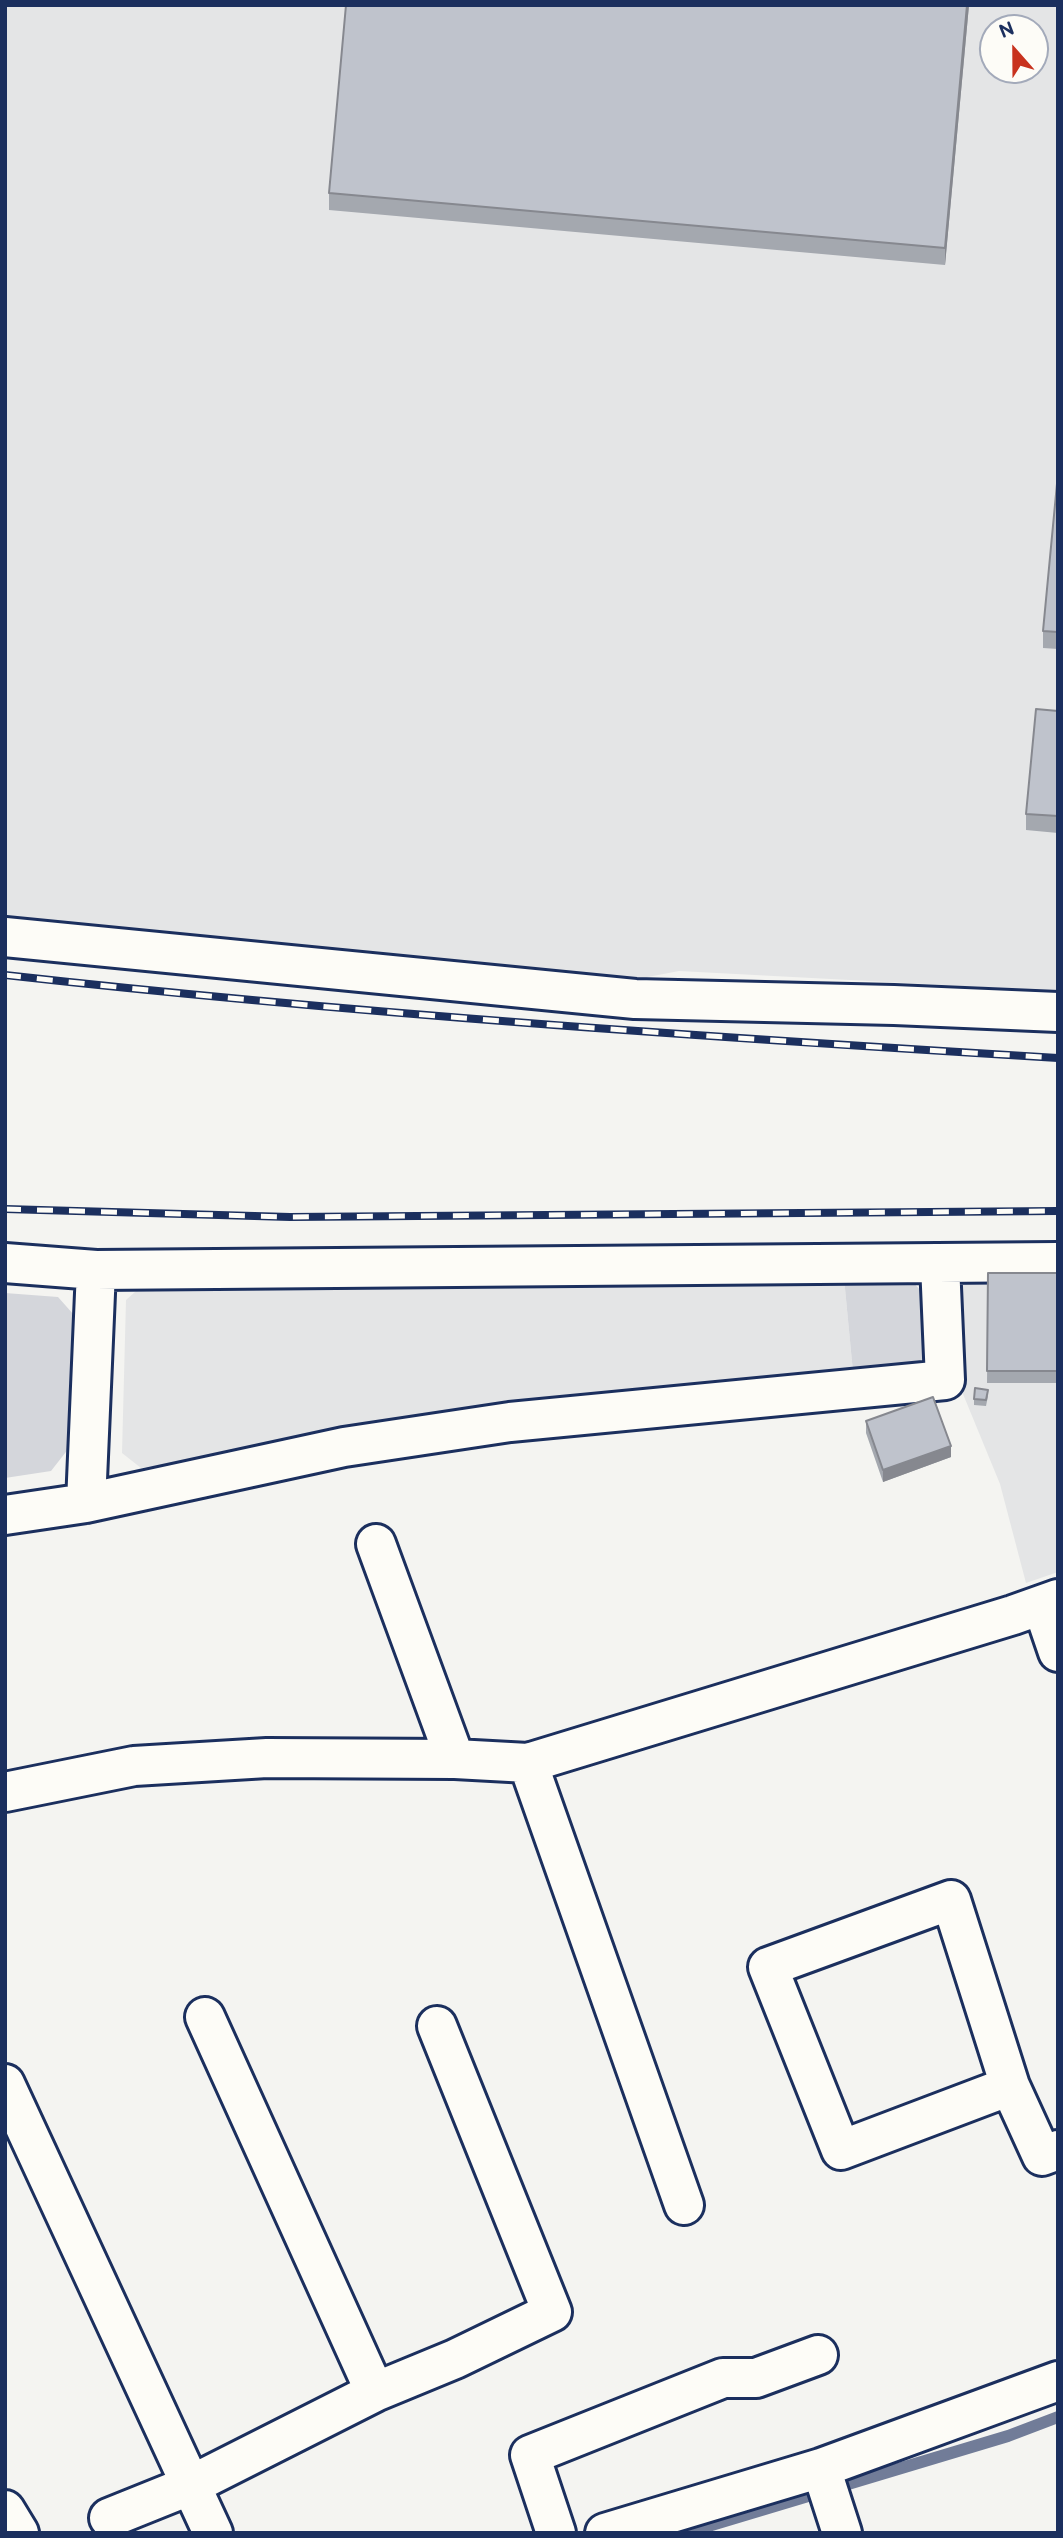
<!DOCTYPE html>
<style>
body{margin:0}
#map{position:relative;width:1063px;height:2538px;overflow:hidden;background:#f4f4f1;font-family:"Balsamiq Sans",sans-serif}
canvas{display:block}
.frame{position:absolute;inset:0;border:7px solid #1b2f5e;pointer-events:none}
.north{position:absolute;left:979px;top:14px;width:70px;height:70px;box-sizing:border-box;background:#fdfcf7;border:2px solid #a3aaba;border-radius:50%;rotate:339deg;font-size:19px;font-weight:700;line-height:28px;text-align:center;color:#1b2f5e}
.north::after{content:'';display:block;margin:auto;width:24px;height:32px;background:#c8321e;clip-path:polygon(50% 0,100% 100%,50% 72%,0 100%)}
</style>
<div id="map">
<canvas width="1063" height="2538"></canvas>
<div class="frame"></div>
<div class="north">N</div>
</div>
<script>
const ctx = document.querySelector('canvas').getContext('2d');
ctx.lineJoin = 'round';
function paint(path, color) { ctx.fillStyle = color; ctx.fill(path, 'evenodd'); }
function trace(path, color, width, dash) { ctx.strokeStyle = color; ctx.lineWidth = width; ctx.lineCap = dash ? 'butt' : 'round'; ctx.setLineDash(dash || []); ctx.stroke(path); }
paint(new Path2D(`
 M5,5H1058V991L679,971L632,980L5,928ZM993,28H1035V70H993Z
 M1058,1277V1572L1026,1583L1000,1484L963,1394V1278Z
 M844,1278L853,1372L468,1418L141,1468L122,1453L126,1300L144,1284L455,1287Z`), '#e4e5e6');
paint(new Path2D(`
 M908,1277L923,1293L926,1355L912,1371L853,1372L844,1278Z
 M5,1293L58,1297L74,1315L69,1448L51,1471L5,1478Z`), '#d4d6db');
trace(new Path2D(`
 M685,2533L1008,2436L1058,2417`), '#717c98', 12);
const minor = new Path2D(`
 M5,937L635,999L894,1005L1058,1012
 M5,1263L96,1270L1058,1262
 M86,1503L96,1270
 M5,1515L86,1503L344,1447L510,1422L945,1380L940,1264
 M376,1544L455,1759L528,1763L1013,1615L1058,1599
 M1042,1605L1058,1652
 M528,1763L684,2205
 M5,1792L134,1766L267,1758L455,1759
 M205,2017L375,2392
 M5,2084L213,2533
 M1010,2086L841,2150L768,1967L951,1900L1010,2086L1042,2156L1058,2150
 M821,2468L842,2533
 M5,2510L19,2533
 M109,2518L191,2485L375,2392L455,2359L552,2312L437,2026
 M556,2533L530,2455L723,2378H756L818,2355
 M605,2533L821,2468L1058,2381`);
trace(minor, '#1b2f5e', 44);
trace(minor, '#fdfcf7', 38);
const rail = new Path2D(`
 M5,975C355,1014 707,1037 1058,1058
 M5,1209L290,1217L1058,1211`);
trace(rail, '#1b2f5e', 8);
trace(rail, '#fdfcf7', 5, [16]);
paint(new Path2D(`
 M969,5L945,265L329,210V193Z
 M1058,473V649L1043,648V631Z
 M1058,711V833L1026,830V814Z
 M988,1273H1058V1383H987Z
 M988,1396L986,1406L974,1405V1399Z
 M866,1421L951,1457L883,1482L866,1433Z`), '#a4a8af');
paint(new Path2D(`
 M967,5H969L945,265V248Z
 M951,1446V1457L883,1482V1470Z`), '#86888f');
const building = new Path2D(`
 M346,5H967L945,248L329,193Z
 M1058,473V632L1043,631Z
 M1036,709L1058,711V816L1026,814Z
 M988,1273H1058V1371H987Z
 M975,1388L988,1390L986,1400L974,1399Z
 M933,1397L951,1446L883,1470L866,1421Z`);
paint(building, '#bfc3cc');
trace(building, '#86888f', 2);
</script>
